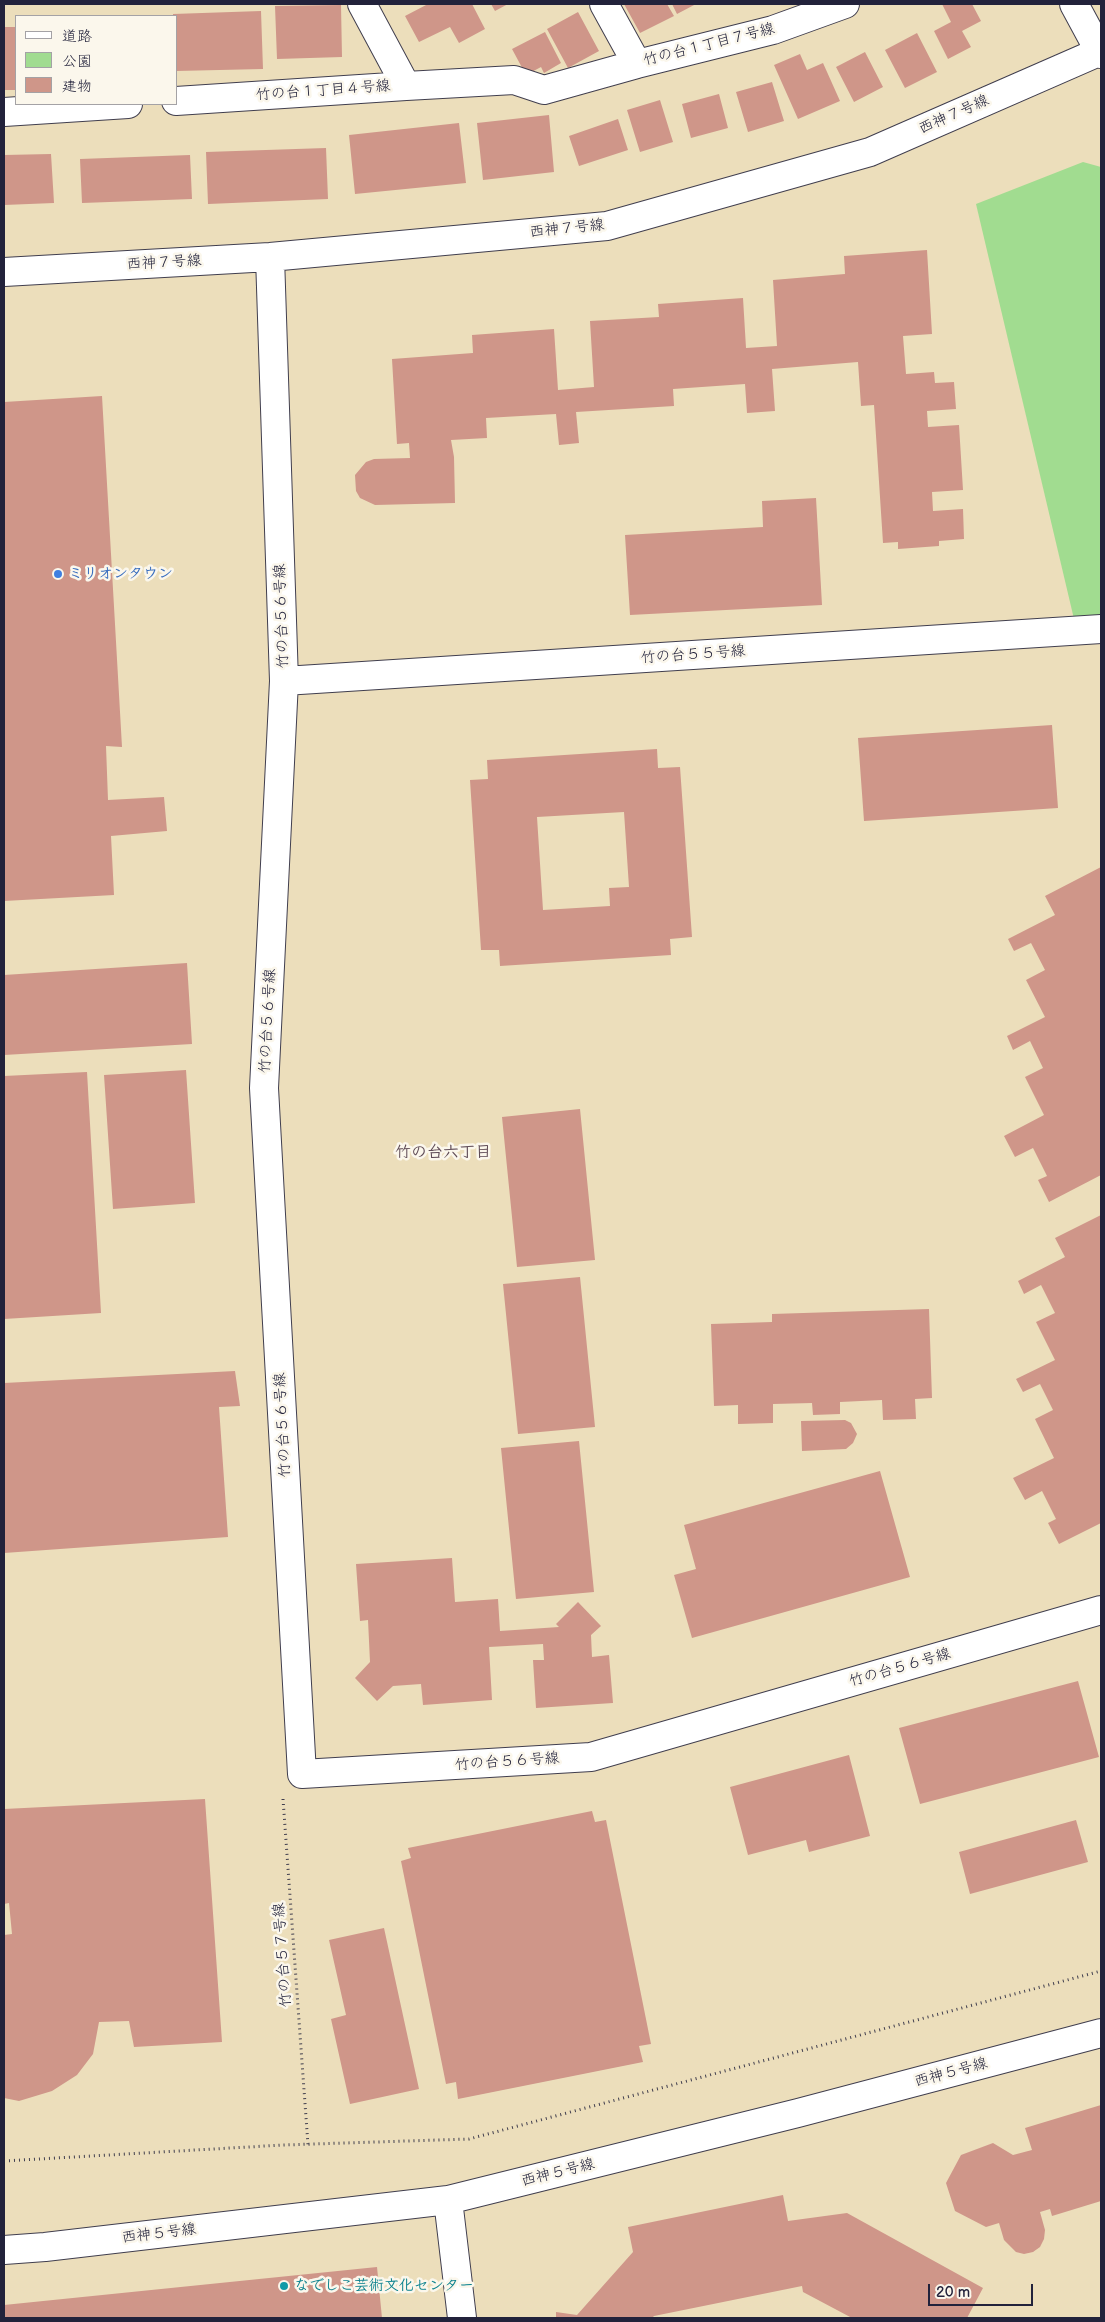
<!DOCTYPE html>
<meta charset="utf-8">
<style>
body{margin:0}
#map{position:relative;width:1105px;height:2322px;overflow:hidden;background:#ecdebb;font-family:"Balsamiq Sans","Klee One",sans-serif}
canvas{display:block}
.frame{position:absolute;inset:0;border:5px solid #22223b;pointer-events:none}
.legend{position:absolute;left:15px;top:15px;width:162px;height:90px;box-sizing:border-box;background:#fbf7ec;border:1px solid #a4a2a5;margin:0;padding:6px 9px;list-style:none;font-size:15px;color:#22223b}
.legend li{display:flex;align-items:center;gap:10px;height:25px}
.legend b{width:25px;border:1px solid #a4a2a5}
.scale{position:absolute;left:928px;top:2284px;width:105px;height:22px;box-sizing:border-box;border:2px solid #22223b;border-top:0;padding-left:6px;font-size:15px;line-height:18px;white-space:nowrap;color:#22223b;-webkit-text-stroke:4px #fbf7ec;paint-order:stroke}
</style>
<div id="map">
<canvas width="1105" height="2322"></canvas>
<div class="frame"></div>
<ul class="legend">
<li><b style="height:6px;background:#fff"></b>道路</li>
<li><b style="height:14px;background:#a1dc90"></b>公園</li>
<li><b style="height:14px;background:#cf9689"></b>建物</li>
</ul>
<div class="scale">20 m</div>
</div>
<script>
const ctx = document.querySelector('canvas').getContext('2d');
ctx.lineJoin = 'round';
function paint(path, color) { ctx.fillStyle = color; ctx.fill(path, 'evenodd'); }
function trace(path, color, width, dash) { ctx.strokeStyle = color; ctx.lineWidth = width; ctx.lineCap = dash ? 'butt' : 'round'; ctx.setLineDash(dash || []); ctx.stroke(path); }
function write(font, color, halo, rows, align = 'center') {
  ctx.font = font + ' "Balsamiq Sans","Klee One",sans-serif'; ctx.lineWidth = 5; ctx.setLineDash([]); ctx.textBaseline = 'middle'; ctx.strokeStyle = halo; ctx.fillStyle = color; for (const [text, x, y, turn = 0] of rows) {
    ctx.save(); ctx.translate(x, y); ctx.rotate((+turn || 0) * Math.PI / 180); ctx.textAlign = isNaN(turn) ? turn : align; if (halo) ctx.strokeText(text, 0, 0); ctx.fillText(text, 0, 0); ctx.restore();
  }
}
paint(new Path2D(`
 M1083,162L1101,167V615L1074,619L976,204Z`), '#a1dc90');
paint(new Path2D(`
 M428,4H472L485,29L459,43L450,27L419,42L405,16Z
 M491,4H508L495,11Z
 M624,4H667L674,16L640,33Z
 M672,4H696L677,14Z
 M942,4H972L981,21L962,31L971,47L948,59L934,31L951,22Z
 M341,5L342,57L277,59L275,6Z
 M261,11L263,69L176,71V16H173V14Z
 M578,12L599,51L568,68L547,29Z
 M4,27H16V90H4Z
 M545,32L561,63L544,73L541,67L526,75L512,49Z
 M917,33L937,72L905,88L885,50Z
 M865,52L883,87L854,102L836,67Z
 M800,54L807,70L823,63L840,101L798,119L774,65Z
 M772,82L784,121L748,132L736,92Z
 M719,94L728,128L691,138L682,104Z
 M660,100L673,142L640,152L627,110Z
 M549,115L554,172L483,180L477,123Z
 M618,119L628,150L579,166L569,136Z
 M459,123L466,183L355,194L349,135Z
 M326,148L328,199L208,204L206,152Z
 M51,154L54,203L4,205V155Z
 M190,155L192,199L82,203L80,159Z
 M927,250L932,334L903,336L906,374L934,372L935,383L954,382L956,409L927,411L928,427L959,425L963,490L932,492L933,511L963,509L964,539L939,541V546L898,549V542L883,543L874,405L861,406L858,362L772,369L775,411L747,413L745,384L673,389L674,406L576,412L579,443L559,445L556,414L486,418L487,438L451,440L454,457L455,503L375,505L360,498L356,491L355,475L366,462L374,459L410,458L409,443L397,444L392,359L473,353L472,335L554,329L558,390L594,387L590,321L659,317L658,304L743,298L746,348L777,346L773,280L845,274L844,256Z
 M102,396L122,747L106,746L108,800L164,797L167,831L111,836L114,895L4,901V402Z
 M816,498L822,605L630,615L625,535L763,527L762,501Z
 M1052,725L1058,808L864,821L858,738Z
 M657,749L658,768L680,767L692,937L670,939L671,955L500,966L499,950H481L470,780L488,779L487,760ZM624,812L629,887L609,888L610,906L543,910L537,817Z
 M1101,867V1175L1049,1202L1038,1180L1047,1176L1033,1148L1015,1157L1004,1136L1044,1115L1025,1077L1043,1068L1030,1041L1013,1050L1007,1036L1045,1017L1026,980L1045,970L1031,943L1014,951L1008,939L1055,915L1045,896Z
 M187,963L192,1044L4,1055V975Z
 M186,1070L195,1203L113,1209L104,1075Z
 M87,1072L101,1313L4,1319V1076Z
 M580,1109L595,1260L517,1267L502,1117Z
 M1101,1215V1523L1059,1544L1048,1523L1056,1519L1042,1491L1025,1500L1013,1478L1054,1458L1035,1419L1053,1410L1040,1384L1023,1392L1016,1379L1055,1360L1036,1322L1055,1313L1041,1285L1024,1294L1018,1281L1065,1257L1055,1238Z
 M580,1277L595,1427L518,1434L503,1284Z
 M929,1309L932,1398L915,1399L916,1419L883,1420L882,1400L840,1402V1414L813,1415L812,1403L773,1404V1423L738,1424V1405L714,1406L711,1324L772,1322V1314Z
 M235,1371L240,1406L219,1407L228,1537L4,1553V1383Z
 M845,1420L851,1423L857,1434L853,1443L846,1449L802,1451L801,1421Z
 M579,1441L594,1592L516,1599L501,1448Z
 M880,1471L910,1577L692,1638L674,1575L696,1569L684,1525Z
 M452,1558L455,1602L498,1599L500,1631L559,1627L556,1624L578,1602L601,1626L591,1635L592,1657L609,1655L613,1703L536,1708L533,1660H544L543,1644L489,1647L492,1700L423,1705L421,1684L393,1686L377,1701L355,1678L370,1662L368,1620L360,1621L356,1564Z
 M1078,1681L1099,1757L920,1804L899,1728Z
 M849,1755L870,1836L809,1852L806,1840L748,1855L730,1787Z
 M205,1799L222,2042L134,2047L129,2021L99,2022L93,2054L77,2075L52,2091L19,2101L4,2098V1935L12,1934L9,1903L4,1904V1809Z
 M592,1811L595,1822L606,1820L651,2044L639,2046L643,2062L458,2099L456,2082L446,2084L401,1861L411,1858L408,1848Z
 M1076,1820L1088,1862L970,1894L959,1852Z
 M384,1928L419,2089L350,2104L331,2019L346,2015L329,1940Z
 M1101,2105V2201L1052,2216L1050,2209L1040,2212L1045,2230L1044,2239L1040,2247L1033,2252L1024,2254L1016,2252L1004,2240L999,2223L986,2227L955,2211L946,2183L961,2155L993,2143L1013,2155L1032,2150L1025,2128Z
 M783,2195L788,2221L847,2213L983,2288L967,2318H852L803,2292L802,2286L654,2316L652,2318H556V2312L577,2315L633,2252L628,2227Z
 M377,2267L382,2318H4V2305Z`), '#cf9689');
const minor = new Path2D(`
 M604,4L637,64L773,30L845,4
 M1074,4L1101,54
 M406,86L514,80L544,90L637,64
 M176,101L406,86L362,4
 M4,112L128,104
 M270,257L284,681L264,1088L302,1774L591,1757L1101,1610
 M4,272L270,257L607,226L870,152L1101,51
 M284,681L1101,629
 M448,2200L462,2318
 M4,2250L45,2247L448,2200L798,2113L1101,2033`);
trace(minor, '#403e4e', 30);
trace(new Path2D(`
 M283,1799L308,2145
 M4,2161L283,2145L469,2139L1101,1971`), '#403e4e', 3, [1, 4]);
trace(minor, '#fff', 28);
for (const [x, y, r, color] of [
 [58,574,5,"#3f7fe0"],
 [284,2286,5,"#0f9aa8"]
]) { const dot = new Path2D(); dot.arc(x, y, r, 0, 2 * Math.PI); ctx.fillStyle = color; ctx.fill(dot); trace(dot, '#fbf7ec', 2); }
write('15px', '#22223b', '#fbf7ec', [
 ["竹の台１丁目７号線",709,45,-14],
 ["竹の台１丁目４号線",323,91,-4],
 ["西神７号線",954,115,-24],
 ["西神７号線",567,229,-6],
 ["西神７号線",164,263,-3],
 ["竹の台５６号線",282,616,-92],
 ["竹の台５５号線",693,655,-4],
 ["竹の台５６号線",268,1021,-87],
 ["竹の台５６号線",283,1425,-93],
 ["竹の台５６号線",900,1668,-16],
 ["竹の台５６号線",507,1762,-4],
 ["竹の台５７号線",283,1955,-94],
 ["西神５号線",951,2073,-15],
 ["西神５号線",558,2173,-14],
 ["西神５号線",159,2234,-7]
]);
write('bold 15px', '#366cbe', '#fbf7ec', [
 ["ミリオンタウン",68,574]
], 'left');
write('bold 15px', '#0d838f', '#fbf7ec', [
 ["なでしこ芸術文化センター",294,2286]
], 'left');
write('bold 16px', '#5f4b56', '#fbf7ec', [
 ["竹の台六丁目",443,1153]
]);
</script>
